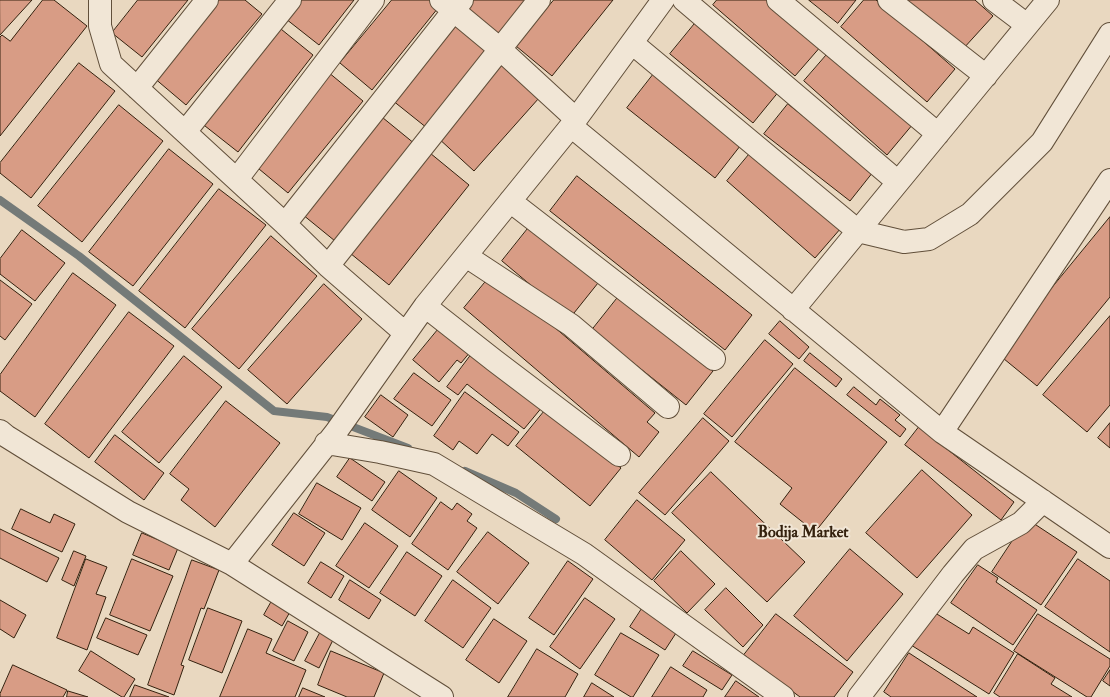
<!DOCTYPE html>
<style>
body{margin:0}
canvas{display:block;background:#e9d8c0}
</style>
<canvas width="1110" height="697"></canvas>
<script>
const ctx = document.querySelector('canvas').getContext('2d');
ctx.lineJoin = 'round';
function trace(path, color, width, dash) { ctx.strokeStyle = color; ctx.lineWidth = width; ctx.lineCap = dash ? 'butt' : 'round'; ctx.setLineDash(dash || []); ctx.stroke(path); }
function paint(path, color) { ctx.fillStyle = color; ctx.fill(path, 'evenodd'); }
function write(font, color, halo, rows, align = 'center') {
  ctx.font = font + ' "IM FELL Double Pica",serif'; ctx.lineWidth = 4; ctx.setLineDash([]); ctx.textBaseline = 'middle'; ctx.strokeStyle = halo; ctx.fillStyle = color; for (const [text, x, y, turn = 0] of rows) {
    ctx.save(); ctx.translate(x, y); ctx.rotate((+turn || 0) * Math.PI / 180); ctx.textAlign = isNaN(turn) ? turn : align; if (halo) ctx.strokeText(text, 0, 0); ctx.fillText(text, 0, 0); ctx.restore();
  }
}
trace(new Path2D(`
 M0,200L79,256L274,411L327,417L408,448
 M465,471L516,493L556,519`), '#747a78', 8);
const building = new Path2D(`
 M0,0H32L0,35Z
 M43,0H54L87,26L0,136V37L2,35L10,41Z
 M138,0H188L142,57L112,33Z
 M217,0H245L262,14L186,105L153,77Z
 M301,0H354L319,45L286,19Z
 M392,0H429L438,8L372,90L340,63Z
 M466,0H528L498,36L461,6Z
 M554,0H613L552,76L516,46Z
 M717,0H769L822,45L795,76L713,5Z
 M809,0H856L838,23Z
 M864,0H876L955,69L927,102L841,27Z
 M907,0H975L993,16L963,49Z
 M697,21L780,90L753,123L670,54Z
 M452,23L487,52L427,128L392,100Z
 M276,25L313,55L238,152L200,122Z
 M830,51L913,124L887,155L804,81Z
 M79,63L115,91L31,198L0,173V163Z
 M502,64L539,98L474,171L437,137Z
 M656,71L744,141L715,178L627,108Z
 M328,72L363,101L288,193L253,164Z
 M788,104L873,172L850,201L764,134Z
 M119,105L163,141L82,242L38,206Z
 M377,113L415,144L335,241L297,210Z
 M169,149L213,184L133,286L89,252Z
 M752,151L841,228L815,258L727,181Z
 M430,153L469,185L389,285L350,253Z
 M577,176L752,315L725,350L550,211Z
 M219,189L266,225L185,328L139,291Z
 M1110,217V297L1037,386L998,354Z
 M530,226L598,283L570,318L502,261Z
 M22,230L65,263L35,301L0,274V259Z
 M271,236L317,276L239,369L192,329Z
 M73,273L116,305L35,417L0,391V375Z
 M492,274L655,413L647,422L659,432L639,457L464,308Z
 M0,280L32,304L5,340L0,336Z
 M324,284L362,319L287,404L248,370Z
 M619,296L713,371L686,405L592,330Z
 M129,312L174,346L89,458L45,424Z
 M1110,316V405L1087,432L1043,395Z
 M780,321L809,347L799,359L769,334Z
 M441,326L471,351L461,363L457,360L439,382L413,360Z
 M765,340L793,364L732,437L704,414Z
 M474,351L543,406L524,429L467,384L458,395L447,387Z
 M810,353L842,379L836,387L804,361Z
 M184,356L222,387L159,463L122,432Z
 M795,368L887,442L815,532L780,504L792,488L735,442Z
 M414,373L451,400L432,426L394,399Z
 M854,387L876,405L880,399L900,415L895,420L906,429L900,437L847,395Z
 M465,392L519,432L508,446L492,434L477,454L459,441L453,450L434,436Z
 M381,395L408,415L393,437L365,417Z
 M226,401L280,443L215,527L181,500L189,489L170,474Z
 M547,408L621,468L590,506L516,446Z
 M703,418L729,441L665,515L639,493Z
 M1110,423V448L1098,438Z
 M919,427L1014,502L1001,520L905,445Z
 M115,435L164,473L144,500L95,462Z
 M350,458L385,482L372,501L337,477Z
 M922,470L972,515L917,578L866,533Z
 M399,471L437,498L410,537L372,510Z
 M711,472L805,562L767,602L672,513Z
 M317,483L361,508L342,540L299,514Z
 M637,500L685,540L652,580L605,540Z
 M441,502L452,510L457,503L472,514L467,521L477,528L448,570L412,544Z
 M21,509L50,523L54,514L75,524L62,552L12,529Z
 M294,513L325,533L304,566L272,545Z
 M1027,519L1077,552L1041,605L992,572Z
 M365,523L398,546L369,588L336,566Z
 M0,529L59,558L47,582L0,558Z
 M488,532L529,563L498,604L457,572Z
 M142,533L178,548L169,570L133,555Z
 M850,549L903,594L847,661L794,616Z
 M74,551L86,556L74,586L62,580Z
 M681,551L715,584L687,613L654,581Z
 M407,552L442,576L415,616L380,593Z
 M86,559L107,567L96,594L106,597L87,650L57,638Z
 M132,559L173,576L150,631L110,615Z
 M1078,559L1110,581V652L1045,607Z
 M192,560L219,570L204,609L201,608L181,665L184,666L174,695L148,685Z
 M568,561L593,579L554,635L529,618Z
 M321,562L344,576L331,598L308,583Z
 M978,565L998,578L996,582L1037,610L1013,645L951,603Z
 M350,580L381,600L369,619L339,600Z
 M453,580L491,608L463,648L425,621Z
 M726,588L763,625L743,647L705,610Z
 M585,598L615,619L580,669L550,647Z
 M273,599L291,610L282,626L264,615Z
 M0,600L26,615L14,638L0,629Z
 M643,607L678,630L665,650L630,627Z
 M208,608L242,621L222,673L189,660Z
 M932,611L969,634L973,627L1014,653L989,694L911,645Z
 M776,614L853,672L834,697H800L744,655Z
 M1038,614L1110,659V666L1091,697H1087L1014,651Z
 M106,618L147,635L138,655L97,638Z
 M494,619L527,641L499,683L466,660Z
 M288,621L308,632L294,661L273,651Z
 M248,629L272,639L266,653L306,670L295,697H220Z
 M320,633L333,640L319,668L305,661Z
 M621,633L659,655L633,697H631L595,675Z
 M537,649L578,674L565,697H508Z
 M91,651L135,679L124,697H122L79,671Z
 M331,651L384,673L374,697H347L318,685Z
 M693,651L732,675L722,690L683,666Z
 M909,653L977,697H891L884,692Z
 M1018,654L1055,678L1051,684L1072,697H1000L994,693Z
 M13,665L67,690L63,697H0V694Z
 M671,667L707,690L703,697H652Z
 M1110,670V686L1103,681Z
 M736,681L759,697H725Z
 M592,683L614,697H584Z
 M135,685L169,697H130Z
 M303,688L325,697H299Z
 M68,691L88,697H67Z`);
paint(building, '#d89c85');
trace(building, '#34210e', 1);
const minor = new Path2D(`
 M100,0V26L111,64L285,224L328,266L405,333
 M441,0L500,49L576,119
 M684,0L898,182
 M778,0L938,134
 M889,0L986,76
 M994,0L1027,25
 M632,43L858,231L904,242L929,239L970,214L1042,142L1110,34
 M137,88L207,0
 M571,126L942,432L1110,547
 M185,132L290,0
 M237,179L373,0
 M510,201L714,359
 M285,224L462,0
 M466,256L571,325L668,407
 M328,266L539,0
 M425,306L495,361L619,455
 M793,310L1048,0
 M0,431L6,436L128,512L232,564L442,697
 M942,432L1110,180
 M326,443L380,452L434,464L584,554L783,697
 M232,564L336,432L425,306L571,126L663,0
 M859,697L953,574L974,549L1021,523L1043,501`);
trace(minor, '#614f3a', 24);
trace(minor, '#f1e6d6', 22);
write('bold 16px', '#34210e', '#f1e6d6', [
 ["Bodija Market",803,534]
]);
</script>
